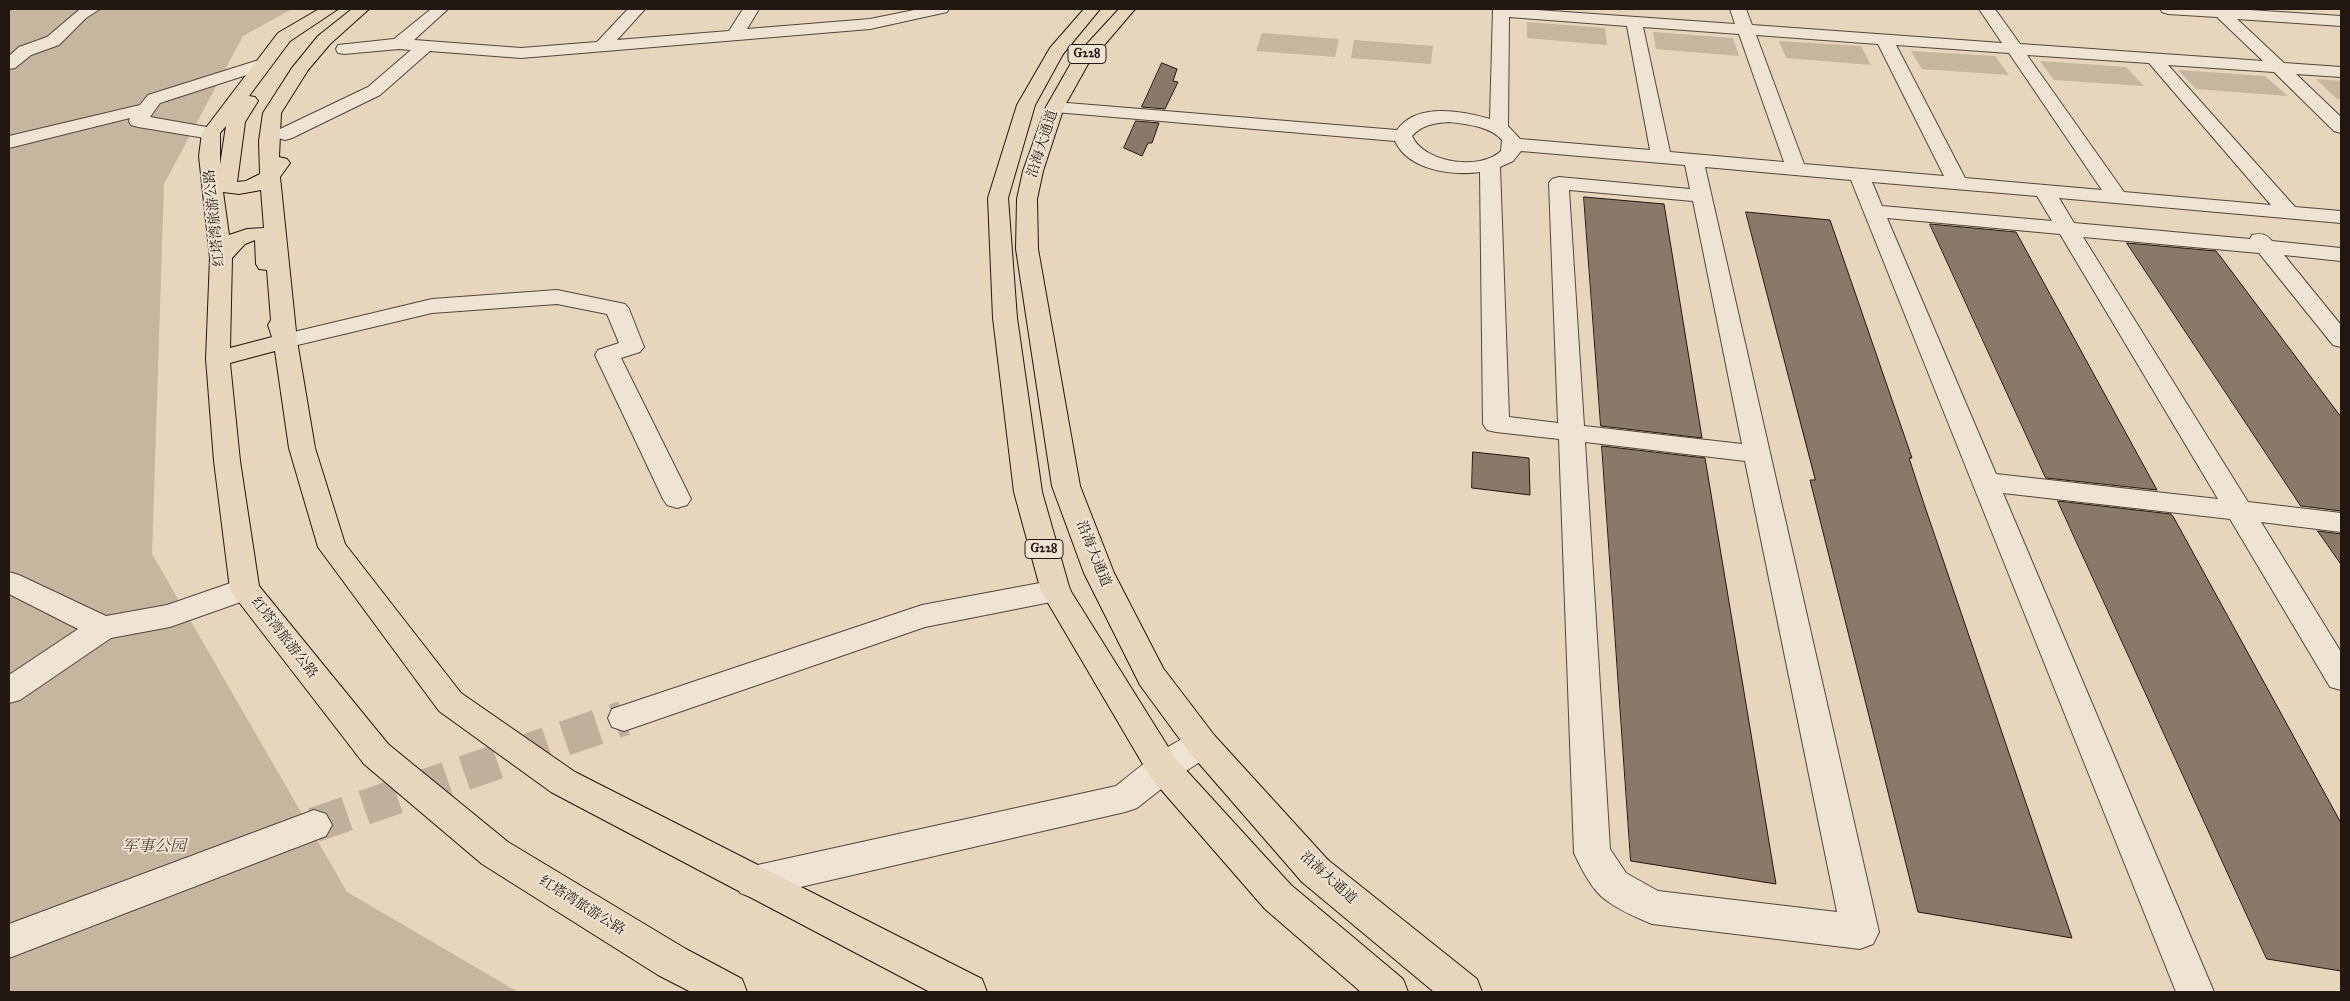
<!DOCTYPE html>
<meta charset="utf-8">
<style>
body{margin:0}
#map{position:relative;width:2350px;height:1001px;overflow:hidden;background:#e7d5bc;font-family:"IM FELL Great Primer",serif}
canvas{display:block}
.frame{position:absolute;inset:0;border:10px solid #221610;pointer-events:none}
</style>
<div id="map">
<canvas width="2350" height="1001"></canvas>
<div class="frame"></div>
</div>
<script>
const ctx = document.querySelector('canvas').getContext('2d');
ctx.lineJoin = 'round';
function paint(path, color) { ctx.fillStyle = color; ctx.fill(path, 'evenodd'); }
function trace(path, color, width, dash) { ctx.strokeStyle = color; ctx.lineWidth = width; ctx.lineCap = dash ? 'butt' : 'round'; ctx.setLineDash(dash || []); ctx.stroke(path); }
function write(font, color, halo, rows, align = 'center') {
  ctx.font = font + ' "IM FELL Great Primer","Noto Serif SC",serif'; ctx.lineWidth = 4; ctx.setLineDash([]); ctx.textBaseline = 'middle'; ctx.strokeStyle = halo; ctx.fillStyle = color; for (const [text, x, y, turn = 0] of rows) {
    ctx.save(); ctx.translate(x, y); ctx.rotate((+turn || 0) * Math.PI / 180); ctx.textAlign = isNaN(turn) ? turn : align; if (halo) ctx.strokeText(text, 0, 0); ctx.fillText(text, 0, 0); ctx.restore();
  }
}
paint(new Path2D(`
 M9,9H292L243,36L164,184L152,554L347,892L518,992H9Z
 M1527,22L1605,28L1607,45L1527,38Z
 M1653,32L1733,38L1739,56L1656,49Z
 M1262,33L1339,39L1335,57L1256,51Z
 M1354,40L1433,46L1431,64L1351,58Z
 M1779,41L1861,46L1871,65L1786,58Z
 M1911,51L1995,56L2009,75L1922,69Z
 M2040,61L2126,67L2144,86L2054,80Z
 M2178,70L2265,76L2288,96L2196,89Z
 M2316,79L2341,81V99H2337Z`), '#c6b59f');
const building = new Path2D(`
 M1162,63L1177,69L1173,81L1178,82L1165,109L1142,107Z
 M1136,121L1159,123L1152,143H1148L1142,156L1124,148Z
 M1584,197L1664,204L1702,438L1601,426Z
 M1746,212L1830,220L1912,458H1909L1924,504L2072,938L1918,912L1810,480H1815Z
 M1930,224L2016,232L2157,490L2046,478Z
 M2127,243L2216,251L2220,256L2341,417V511L2301,506Z
 M1602,446L1705,458L1776,884L1631,861Z
 M1473,452L1529,458L1530,495L1472,488Z
 M2058,501L2171,514L2174,518L2341,823V971L2267,959Z
 M2318,531L2341,534V564Z`);
paint(building, '#887969');
trace(building, '#221610', 1);
trace(new Path2D(`
 M314,825L624,718`), '#c0af9a', 35, [35, 18]);
const minor = new Path2D(`
 M80,9H100L86,18L59,45L31,55L15,68L9,69V56L19,47L47,37Z
 M431,9H448L414,40L521,48L597,42L628,9H645L617,40L729,31L743,9H759L747,29L870,19L919,9H949L947,12L870,29L521,58L430,51L380,95L292,138L285,140L278,138L276,134L278,130L368,87L411,50L399,49L344,54L338,53L336,49L338,45L394,39Z
 M1493,9H1523L1735,24L1730,9H1746L1752,25L2002,43L1979,9H1995L2020,44L2263,61L2217,17L2168,14L2162,12L2160,9H2234L2341,16V26L2237,19L2284,63L2341,67V77L2296,74L2341,117V133L2334,131L2274,72L2168,65L2295,207L2341,211V223L2059,198L2074,223L2250,239L2252,235C2262,233 2266,234 2272,241L2341,248V261L2284,255L2341,325V347L2333,345L2259,253L2083,237L2248,502L2341,513V532L2261,522L2341,652V690L2330,687L2230,519L2003,493L2214,992H2176L1851,180L1705,167L1879,932L1873,944L1860,949L1652,924C1635,917 1614,908 1601,896C1590,886 1580,866 1574,853L1559,439L1496,432L1487,430L1483,424L1480,172C1452,176 1408,170 1395,141L1055,112L1049,111L1046,107L1049,103L1055,102L1397,130C1417,102 1462,111 1490,119ZM1509,17L1627,26L1650,150L1520,139L1508,126ZM1643,27L1739,34L1784,162L1670,152ZM1756,35L1878,44L1944,176L1804,164ZM1896,45L2009,53L2102,190L1965,178ZM2027,55L2149,63L2271,205L2124,192ZM1449,122C1466,124 1490,126 1502,140L1501,151C1480,171 1424,163 1412,136C1422,125 1434,123 1449,122ZM1521,151L1685,165L1690,189L1559,177L1552,179L1549,183L1558,423L1509,417L1500,167L1513,161ZM1872,182L2037,196L2052,221L1882,206ZM1569,190L1693,201L1742,444L1584,426ZM1887,218L2060,234L2218,499L1996,474ZM1585,442L1745,461L1837,912L1658,891L1626,873L1610,849Z
 M262,59L268,60L271,64L268,68L160,103L150,117L218,129L220,133L218,137L211,139L138,127L131,125L129,121L130,118L9,148V136L140,105L148,95Z
 M557,290L625,304L629,309L644,347L640,352L621,358L691,499L687,505L677,508L667,505L663,499L595,355L598,350L619,343L607,314L557,304L432,313L285,348L277,346L273,341L277,336L432,299Z
 M9,572L19,575L106,616L167,605L245,578L255,581L260,589L255,597L170,627L111,638L20,700L9,703V675L78,629L9,594Z
 M1056,580L1066,583L1071,591L1066,599L925,627L624,731L612,727L608,718L612,709L922,605Z
 M1202,731L1214,735L1219,744L1214,753L1175,778L1137,808L1125,812L753,898L740,893L735,882L740,871L753,866L1116,786C1142,765 1170,741 1202,731Z
 M314,810L326,814L332,825L326,836L9,958V924Z`);
const major = new Path2D(`
 M319,9H338L290,41L249,96L255,97L258,101L245,122L237,182L246,181L260,174L259,141L263,113L292,68L318,36L352,9H369L330,44L308,70L281,113L279,157L287,159L290,163L280,177L297,341L315,448L345,544L461,693L575,772L982,979L987,992H930L551,792L439,711L318,547L289,448L275,351L230,363L240,461L259,586L388,744L508,842L686,949L742,979L747,992H691L658,975L482,864L364,764L235,597L230,589L214,461L206,359L210,258L199,156L202,133L278,33ZM226,126L220,165V133ZM261,190L264,228L247,229L229,235L223,192L239,194ZM255,240L256,264L259,269L267,270L271,320L268,325L272,337L230,348L232,258L245,244Z`);
const highway = new Path2D(`
 M1084,9H1100L1063,54L1035,105L1008,198L1017,318L1042,492L1070,590L1175,758L1291,885L1403,979L1408,992H1361L1265,909L1151,778L1041,591L1014,492L993,318L988,198L1017,105L1050,48Z
 M1119,9H1135L1088,64L1064,107L1043,171L1037,199L1038,249L1080,486L1114,573L1163,668L1214,735L1328,860L1477,979L1482,992H1434L1302,882L1190,753L1140,685L1084,573L1052,486L1016,249L1017,199L1023,171L1046,107L1074,58Z`);
trace(minor, '#53463b', 2);
trace(major, '#221610', 2);
trace(highway, '#221610', 2);
paint(minor, '#efe4d3');
paint(major, '#e7d5bc');
paint(highway, '#e7d5bc');
for (const [x, y, w] of [
 [1087,54,38],
 [1044,549,38]
]) { const box = new Path2D(); box.roundRect(x - w / 2, y - 9.5, w, 19, 4); ctx.fillStyle = '#efe4d3'; ctx.fill(box); trace(box, '#221610', 1); }
write('bold 12px', '#221610', null, [
 ["G228",1087,54],
 ["G228",1044,549]
]);
write('14px', '#221610', '#efe4d3', [
 ["沿海大通道",1043,144,-72],
 ["红塔湾旅游公路",215,218,-96],
 ["沿海大通道",1093,554,68],
 ["红塔湾旅游公路",284,638,52],
 ["沿海大通道",1328,878,42],
 ["红塔湾旅游公路",582,906,32]
]);
write('italic 16px', '#53463b', '#efe4d3', [
 ["军事公园",154,847]
]);
</script>
